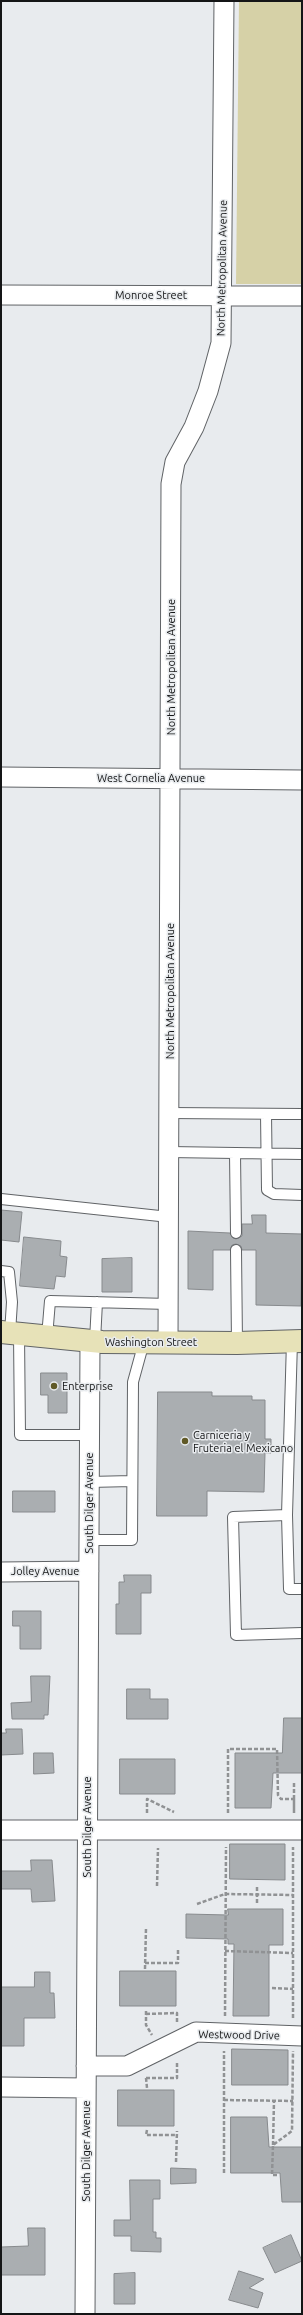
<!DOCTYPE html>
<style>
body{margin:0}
#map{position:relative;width:303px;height:2315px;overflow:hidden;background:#e8ebee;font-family:Ubuntu,sans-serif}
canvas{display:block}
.frame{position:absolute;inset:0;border:2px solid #141516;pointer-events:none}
</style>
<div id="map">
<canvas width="303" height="2315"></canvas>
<div class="frame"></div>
</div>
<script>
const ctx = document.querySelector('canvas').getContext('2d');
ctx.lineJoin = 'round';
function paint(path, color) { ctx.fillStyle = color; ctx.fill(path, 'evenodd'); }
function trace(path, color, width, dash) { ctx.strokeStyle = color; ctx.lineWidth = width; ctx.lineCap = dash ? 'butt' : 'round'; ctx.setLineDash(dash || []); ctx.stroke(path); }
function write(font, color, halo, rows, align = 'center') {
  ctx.font = font + ' Ubuntu,sans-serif'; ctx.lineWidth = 3; ctx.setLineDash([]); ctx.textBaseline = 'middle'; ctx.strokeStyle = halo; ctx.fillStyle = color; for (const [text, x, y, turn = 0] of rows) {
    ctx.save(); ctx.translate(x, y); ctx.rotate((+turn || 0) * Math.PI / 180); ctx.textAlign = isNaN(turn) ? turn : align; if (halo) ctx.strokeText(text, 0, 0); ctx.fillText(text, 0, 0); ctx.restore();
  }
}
paint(new Path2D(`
 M239,1H302V284H236Z`), '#d6d1a7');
const building = new Path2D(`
 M1,1210L22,1212L19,1242L1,1240Z
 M252,1215H266V1233L302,1234L301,1306L256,1305V1250H242L241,1246L236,1244L232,1245L230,1250H213V1290L188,1289V1231L230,1233L233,1238L236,1239L242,1236V1224H252Z
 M24,1237L61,1241L60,1256L67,1257L65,1277L56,1276L54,1289L20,1286Z
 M132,1258V1292H102V1259Z
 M41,1373H67V1413H48V1395H41Z
 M158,1392H212V1396H252V1400H265V1439H271V1453H265L264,1492L207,1491V1516H157Z
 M13,1491H55V1512H13Z
 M124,1575H151V1593H141V1634H116V1604H119V1582H124Z
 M13,1611H41V1649H20V1626H13Z
 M31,1676H50L48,1715H44V1719H12L11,1703L31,1702Z
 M127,1689H150V1699H168V1719H127Z
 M284,1718H302V1773H273L271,1808H235V1753H282Z
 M6,1729H22L23,1754L1,1755V1733H6Z
 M34,1753H53L54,1773L34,1774Z
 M120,1759H175V1794H120Z
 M230,1844H285V1880L230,1879Z
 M31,1860H52L55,1901L32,1902L31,1889H1V1871H31Z
 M228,1909H283V1945H269V2016H233L234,1944H228V1939L186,1938V1914L228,1915Z
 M120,1971H176V2006H120Z
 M35,1972H50V1993H54L55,2018H24V2046H1V1987H34Z
 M232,2049L288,2050V2085H232Z
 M118,2090H174V2126H118Z
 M231,2117H267L269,2147H302V2202H282L280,2173H231Z
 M171,2168L196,2169V2183L171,2184Z
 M130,2180H160V2199H153V2232H156V2238H161V2252L131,2251V2236H114V2220H130Z
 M28,2228H45V2275H1V2247L28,2246Z
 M291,2235L302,2261L275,2273L263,2248Z
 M239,2271L264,2279L249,2288L263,2293L258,2308L229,2300Z
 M135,2273V2304H114V2274Z`);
paint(building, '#aaaeb1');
trace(building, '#878a8d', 1);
const service = new Path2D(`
 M169,1113L302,1114
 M266,1114L267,1190L274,1194L302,1195
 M169,1152L302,1154
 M235,1154L236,1233
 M1,1199L169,1217
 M236,1250L237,1343
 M1,1271L9,1272L12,1302L10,1333
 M19,1334L20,1435H90
 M47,1337L50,1301L169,1304
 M95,1341L97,1302
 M292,1341L287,1515L289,1589H302
 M89,1482L132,1481
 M287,1515L233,1517L236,1635L302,1633
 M89,1540H132L133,1382L144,1342`);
const minor = new Path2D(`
 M1,295L302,296
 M1,777L302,780
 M168,1342L171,484L175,462L194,427L208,391L221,343L224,1
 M1,1572L89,1571
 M1,1830H302
 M86,2066H127L196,2032L302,2036
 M1,2087L86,2088
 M85,2314L90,1341`);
const secondary = new Path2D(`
 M1,1332L102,1342L237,1343L302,1341`);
trace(service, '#606366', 12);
trace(minor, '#606366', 21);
trace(secondary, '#606366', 24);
trace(new Path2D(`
 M294,1783V1813
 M292,1799H294V1814
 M147,1813V1799L174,1812
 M228,1813V1749H277L278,1795L281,1799H294
 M157,1886L158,1848
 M257,1903V1885
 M197,1904L225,1894L293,1895
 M225,1951L293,1953
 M145,1963H178V1949
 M145,1969L146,1928
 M272,1988L293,1989
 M146,2011V2025L152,2035
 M146,2014L177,2013V2022
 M225,2016L226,1847
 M293,2018V1847
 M146,2078H177V2061
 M146,2078L147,2088
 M224,2100L293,2101
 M147,2130L146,2135H177
 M273,2145L274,2101
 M176,2162L177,2131
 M224,2173V2051
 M277,2175H272L273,2145L292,2131L293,2051`), '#909294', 2.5, [4, 2]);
trace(service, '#fff', 10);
trace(minor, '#fff', 19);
trace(secondary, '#e7e2b8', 22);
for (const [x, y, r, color] of [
 [54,1386,4,"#605926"],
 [185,1441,4,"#605926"]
]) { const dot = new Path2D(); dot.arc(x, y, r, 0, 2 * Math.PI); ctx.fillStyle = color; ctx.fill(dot); trace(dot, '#e8ebee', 1.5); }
write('11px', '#141516', '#e8ebee', [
 ["North Metropolitan Avenue",222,268,-89],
 ["Monroe Street",151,295],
 ["North Metropolitan Avenue",171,667,-90],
 ["West Cornelia Avenue",151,778],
 ["North Metropolitan Avenue",170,991,-90],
 ["Washington Street",151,1342],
 ["South Dilger Avenue",89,1503,-90],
 ["Jolley Avenue",45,1571],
 ["South Dilger Avenue",87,1827,-90],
 ["Westwood Drive",239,2035,1],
 ["South Dilger Avenue",86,2151,-90]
]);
write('11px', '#141516', '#e8ebee', [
 ["Enterprise",62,1386],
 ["Carniceria y",193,1435],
 ["Fruteria el Mexicano",193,1448]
], 'left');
</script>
